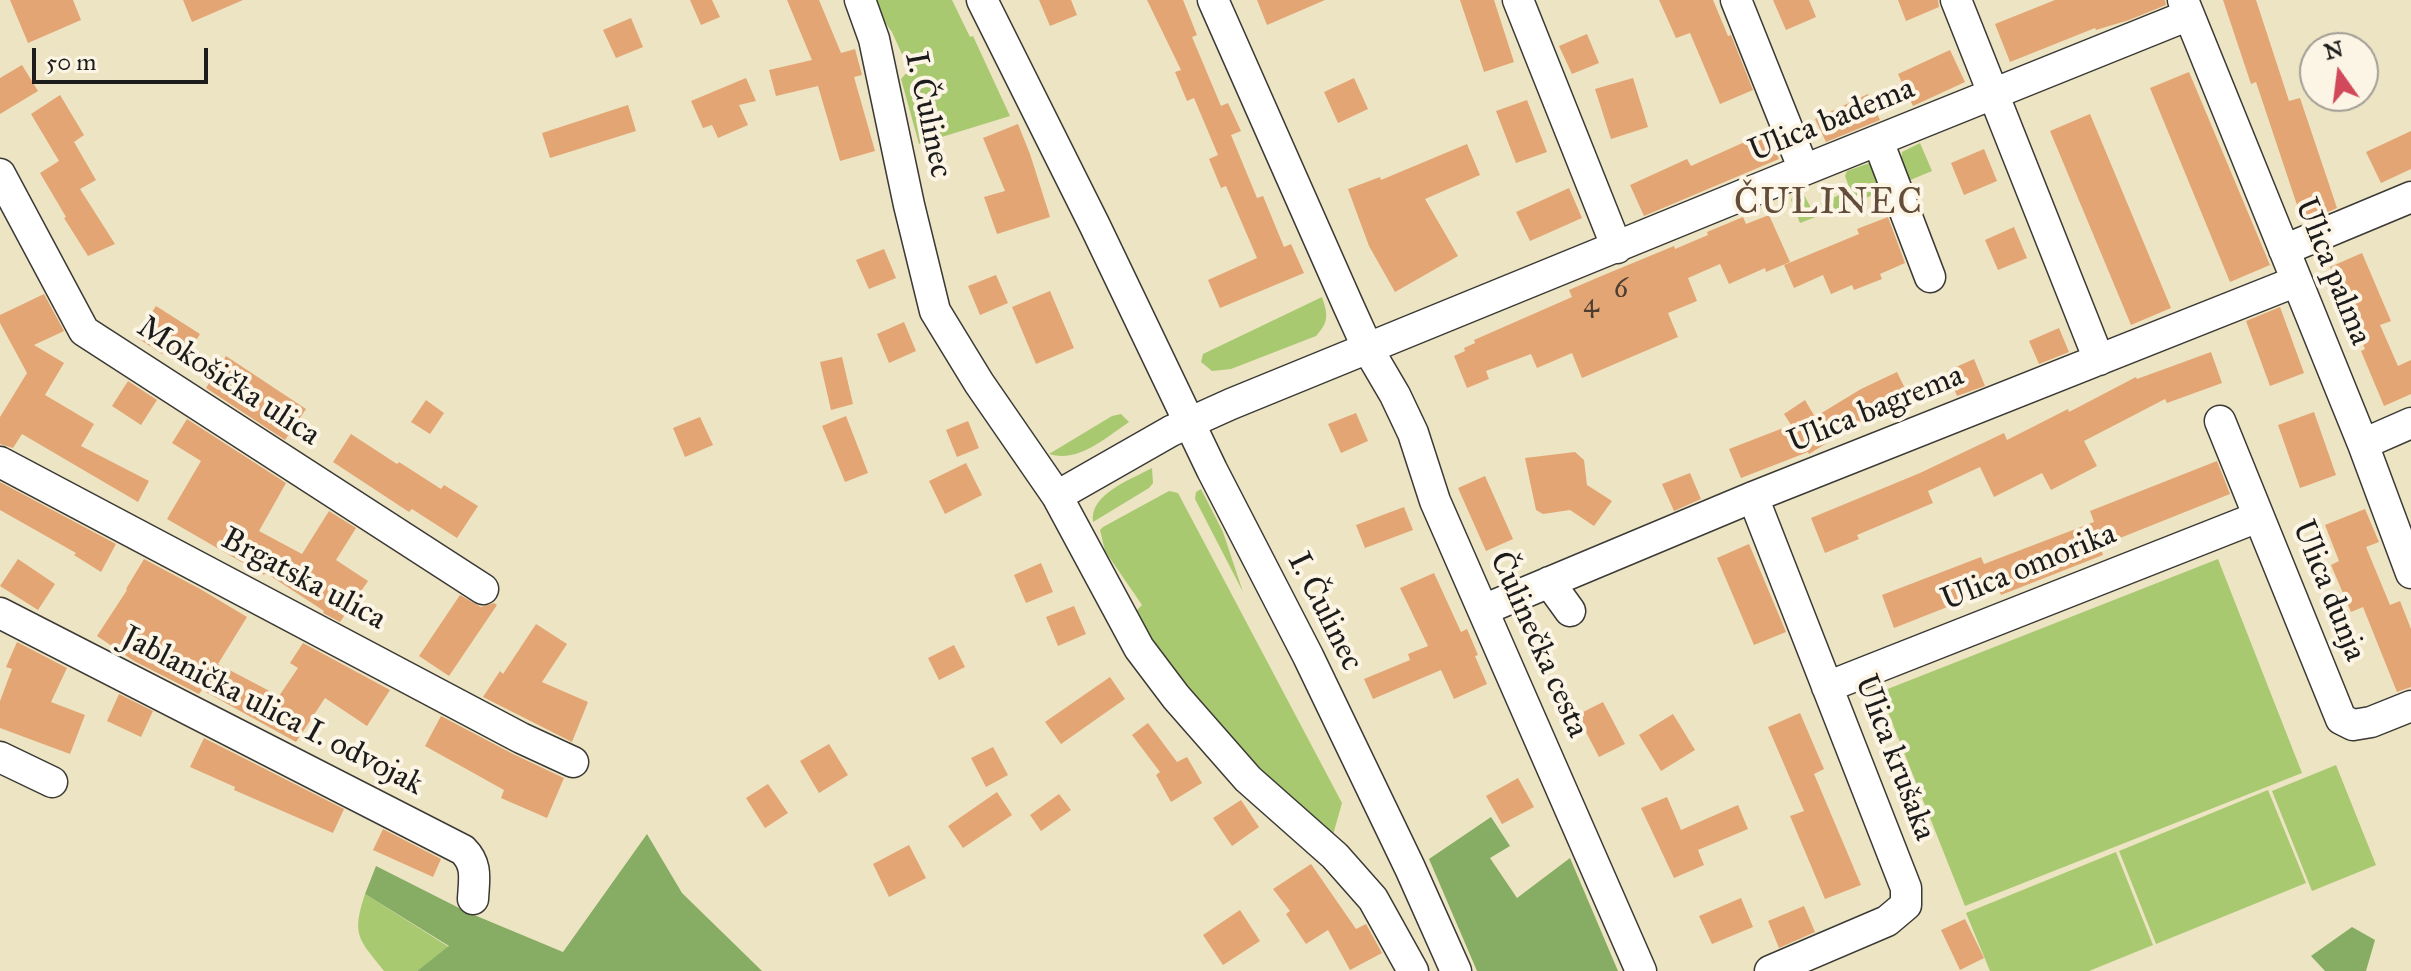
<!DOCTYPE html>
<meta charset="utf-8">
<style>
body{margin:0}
#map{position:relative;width:2411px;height:971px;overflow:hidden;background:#ede4c4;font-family:"IM FELL Great Primer",serif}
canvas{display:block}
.north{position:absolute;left:2299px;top:32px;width:80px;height:80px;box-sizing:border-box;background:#fcf5e5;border:2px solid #a29e95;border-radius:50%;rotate:346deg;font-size:22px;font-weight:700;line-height:32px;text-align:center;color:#1c1c1c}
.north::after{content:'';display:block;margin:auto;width:28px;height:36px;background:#d1495b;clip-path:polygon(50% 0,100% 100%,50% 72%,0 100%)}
.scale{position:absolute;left:32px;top:48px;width:176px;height:36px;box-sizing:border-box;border:4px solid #1c1c1c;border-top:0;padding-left:10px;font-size:24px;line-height:28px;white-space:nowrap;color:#1c1c1c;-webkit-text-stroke:6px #fcf5e5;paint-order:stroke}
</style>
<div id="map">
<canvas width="2411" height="971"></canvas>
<div class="north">N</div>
<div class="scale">50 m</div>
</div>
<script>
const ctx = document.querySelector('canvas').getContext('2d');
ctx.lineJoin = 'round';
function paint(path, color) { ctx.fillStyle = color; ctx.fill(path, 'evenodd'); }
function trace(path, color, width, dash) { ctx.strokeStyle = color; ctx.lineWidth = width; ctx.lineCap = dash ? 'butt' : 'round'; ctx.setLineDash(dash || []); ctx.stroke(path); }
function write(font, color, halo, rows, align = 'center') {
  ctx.font = font + ' "IM FELL Great Primer",serif'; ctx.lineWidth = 8; ctx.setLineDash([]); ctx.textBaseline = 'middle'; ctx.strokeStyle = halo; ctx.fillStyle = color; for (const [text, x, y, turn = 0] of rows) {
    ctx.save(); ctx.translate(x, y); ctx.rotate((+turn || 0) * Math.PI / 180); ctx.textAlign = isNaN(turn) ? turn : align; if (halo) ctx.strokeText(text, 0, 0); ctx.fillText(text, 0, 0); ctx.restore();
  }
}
paint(new Path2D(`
 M869,0H952L970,37L973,36L1010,116L919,144L901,79L909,70L892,32Z
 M1920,143L1932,171L1908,181L1901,162L1902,152Z
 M1872,162L1889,189L1800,223L1791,200L1793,195L1803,193L1811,208L1850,190L1845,176L1847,171Z
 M1322,297C1328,315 1329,322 1316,336L1231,369L1212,371L1201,362L1203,354Z
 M1121,414L1129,422C1105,438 1079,463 1049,454L1112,416Z
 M1152,468L1153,483L1149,488L1093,522C1089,494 1132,479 1152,468Z
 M1201,489L1223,532L1243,592L1195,499L1196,492Z
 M1169,491L1178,493L1342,803L1331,842L1286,803L1172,674L1136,611L1142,605L1105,551L1100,530L1103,527Z
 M2218,559L2302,773L1965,906L1880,692Z
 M2336,765L2376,865L2312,891L2272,791Z
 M2268,790L2306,883L2156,944L2119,851Z
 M2116,852L2153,945L2089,971H1990L1966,913Z
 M365,894L449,947L417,971H384C359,939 351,936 365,894Z`), '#a9c971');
paint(new Path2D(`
 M1491,817L1510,846L1490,858L1517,898L1570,858L1618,971H1477L1429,859Z
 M647,834L682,893L762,971H417L449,946L365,894L376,866L467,912L563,952Z
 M2352,927L2375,940L2366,971H2325L2311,956Z`), '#86ad63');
paint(new Path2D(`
 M10,0H73L81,20L28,43Z
 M183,0H243L192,22Z
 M690,0H712L720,17L701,25Z
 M787,0H819L841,53L855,49L862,75L854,77L875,151L840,161L818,86L776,96L769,70L812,60Z
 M1039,0H1071L1077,15L1050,26Z
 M1147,0H1183L1197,35L1192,37L1221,106L1228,103L1241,131L1231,135L1257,198L1263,196L1284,247L1291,244L1304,273L1220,308L1208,280L1257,258L1226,186L1221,188L1209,159L1218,155L1194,98L1187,101L1175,72L1181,70Z
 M1257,0H1325L1267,25Z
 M1460,0H1494L1514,62L1484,72Z
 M1659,0H1713L1728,36L1731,35L1753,90L1720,104L1690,33L1676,38Z
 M1773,0H1809L1816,17L1786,30Z
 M1898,0H1938L1939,7L1906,21Z
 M2055,0H2165L2166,5L2129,20L2096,30L2095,28L2010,62L1995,24Z
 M2223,0H2256L2289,101L2300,98L2337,208L2303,223L2256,82L2251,84Z
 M631,18L643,47L616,58L603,30Z
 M1587,34L1599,63L1572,74L1559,46Z
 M1950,50L1965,82L1913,106L1898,74Z
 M22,65L38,91L0,114V78Z
 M2189,72L2270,265L2230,282L2150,88Z
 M746,78L756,101L739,105L748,125L718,138L712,125L703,128L691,101Z
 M1354,78L1368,109L1338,123L1324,92Z
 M1633,78L1648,127L1611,139L1595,89Z
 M1868,94L1880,120L1826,142L1815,119Z
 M60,95L84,135L74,142L96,180L80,189L115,244L88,256L64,218L66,217L40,173L59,161L31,114Z
 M1527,100L1547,152L1516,163L1496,111Z
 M628,105L636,131L550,158L542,133Z
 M2090,114L2171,308L2131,325L2050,131Z
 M1018,124L1030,154L1050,217L997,234L984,197L1005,191L983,138Z
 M2411,131V169L2381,183L2366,152Z
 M1767,132L1779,159L1644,216L1630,185L1687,159L1691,166Z
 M1467,144L1480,175L1425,199L1458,256L1395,292L1369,246L1348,189L1380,177L1381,180Z
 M1984,149L1997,181L1964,195L1951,163Z
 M1569,188L1582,218L1530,241L1516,212Z
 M1769,215L1790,262L1766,272L1765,268L1729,284L1720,264L1688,278L1697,301L1668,313L1678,337L1582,378L1572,353L1537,368L1531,354L1486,371L1489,379L1467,388L1454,356L1465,351L1464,348L1475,343L1474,340L1572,297L1569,290L1599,277L1674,246L1675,249L1708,235L1707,232L1743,217L1746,224Z
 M1888,217L1905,263L1880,274L1882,279L1854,290L1852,285L1831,294L1823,275L1794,288L1784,265L1859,234L1857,229Z
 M2014,227L2027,258L1998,270L1985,240Z
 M884,249L896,278L869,289L856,260Z
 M2362,253L2391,321L2380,325L2398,366L2411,360V394L2384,406L2361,351L2365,349L2330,267Z
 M996,275L1008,303L980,315L968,286Z
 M1050,291L1074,348L1036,364L1012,307Z
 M44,294L64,331L34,345L64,363L45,395L94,424L81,446L149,481L138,502L22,434L13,448L0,444V417L27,373L0,323V315Z
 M156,306L200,334L184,360L167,347L162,354L136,337Z
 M2280,307L2304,373L2270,386L2246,321Z
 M904,322L916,351L889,363L877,334Z
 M2059,328L2069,352L2039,364L2029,341Z
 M2211,352L2222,383L2167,403L2165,399L2084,441L2097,466L2051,490L2042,473L1994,497L1980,467L1928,491L1933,503L1857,535L1859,539L1825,553L1811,518L1920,473L2004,433L2007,440L2068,409L2069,412L2136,377L2137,379Z
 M226,356L306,409L285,440L206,388Z
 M842,357L853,404L831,410L820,362Z
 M1974,359L1985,386L1957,396L1947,371Z
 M1897,372L1910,399L1849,427L1850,429L1809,454L1808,452L1741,478L1729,449L1791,425L1784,414L1805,400L1815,417L1861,389Z
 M128,381L157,400L141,425L112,406Z
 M426,400L444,413L430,434L411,422Z
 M2314,412L2336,475L2300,488L2278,425Z
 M1356,413L1368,441L1341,453L1328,424Z
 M846,416L868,473L845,482L822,426Z
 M700,417L713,445L685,457L673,428Z
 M187,419L286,483L259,531L302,554L329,511L356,528L336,560L368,581L340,622L323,613L324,611L266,573L264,575L167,519L201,461L172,443Z
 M968,421L979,448L957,457L946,430Z
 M351,434L397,464L399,462L441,489L444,485L478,506L457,538L412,509L409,512L333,462Z
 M1575,452L1584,460L1587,485L1612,501L1594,526L1570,510L1543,514L1536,510L1525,458Z
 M2217,461L2230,494L2100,546L2103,555L2001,595L1998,587L1894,628L1882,595L1981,557L1984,564L2094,522L2090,511Z
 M966,463L982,495L945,514L929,481Z
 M1690,473L1701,499L1674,511L1662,484Z
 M1485,476L1513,539L1486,551L1458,488Z
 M0,482L116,544L101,572L74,555L76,553L0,510Z
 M1404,507L1413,530L1365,548L1356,525Z
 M2365,509L2379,542L2366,547L2390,605L2400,601L2411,629V687L2397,692L2363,607L2351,612L2331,565L2339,561L2325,525Z
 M1749,544L1786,632L1754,645L1717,558Z
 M18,559L55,584L38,610L0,586Z
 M144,559L202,590L247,617L218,664L279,696L298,668L290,663L303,643L390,690L367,726L325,698L296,742L202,690L199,694L134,661L97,636L127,590L126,589Z
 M1041,563L1053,592L1026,603L1014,575Z
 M1434,573L1461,632L1467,629L1478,655L1475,656L1487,684L1454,699L1441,670L1373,699L1364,679L1410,660L1408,654L1428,646L1400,588Z
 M460,595L481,607L494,603L497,605L449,676L419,656Z
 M1074,606L1086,634L1058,646L1046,617Z
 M536,624L567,644L542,682L588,702L572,742L483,697L500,671L503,674Z
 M17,642L67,668L51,702L85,715L70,754L0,728V701L12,669L6,667Z
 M954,645L965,667L939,680L928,658Z
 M1110,677L1125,699L1061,744L1045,722Z
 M119,694L153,711L141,737L107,721Z
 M1603,702L1625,744L1599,757L1577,715Z
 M1800,713L1824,769L1814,774L1861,885L1825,899L1790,816L1804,811L1768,727Z
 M1673,714L1695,750L1661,771L1639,735Z
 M441,716L513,754L564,778L547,818L501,798L504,790L425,746Z
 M1148,723L1177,762L1187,757L1202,783L1171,802L1156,775L1160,772L1132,735Z
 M204,738L344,809L333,833L234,790L235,787L190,767Z
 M829,744L848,775L819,793L800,761Z
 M993,747L1008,775L986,787L971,758Z
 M1518,778L1534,807L1502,824L1486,796Z
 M768,784L788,813L765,828L746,798Z
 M997,792L1012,815L963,848L948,826Z
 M1059,794L1071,810L1041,831L1030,815Z
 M1667,797L1681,830L1738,805L1748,829L1698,850L1704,865L1674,878L1641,808Z
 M1241,800L1259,827L1232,846L1213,818Z
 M383,829L441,859L433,877L373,850Z
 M909,845L926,878L889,897L873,864Z
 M1311,864L1356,929L1366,924L1382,953L1350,970L1328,930L1306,944L1286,914L1290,911L1273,889Z
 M1741,898L1753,927L1712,944L1699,916Z
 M1804,906L1815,932L1779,948L1768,921Z
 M1240,910L1260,941L1223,965L1203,935Z
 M1965,919L1984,958L1960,970L1941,930Z`), '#e3a573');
const minor = new Path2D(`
 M860,0L874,39L909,205L935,311L979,383L1057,496L1139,648L1176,697L1248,779L1335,856L1373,899L1413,971
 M982,0L1095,226L1212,470L1308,656L1410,868L1456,971
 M1213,0L1348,305L1368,349L1395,395L1413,433L1435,501L1641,971
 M1518,0L1617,248
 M1736,0L1804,170
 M1956,0L2099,360
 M2183,0L2363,444L2411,573
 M1878,141L1930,277
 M0,174L84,331L483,589
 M2284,250L2411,197
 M2220,421L2341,719L2353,725L2371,722L2411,706
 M2363,444L2411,423
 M0,462L521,738L573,762
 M1057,496L1171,431L1231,404L1804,170L2189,15
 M1753,497L1906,888V905L1887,921L1770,971
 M1549,582L1570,611
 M1483,610L1753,497L2297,281
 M0,613L463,850C478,865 474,879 473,899
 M1827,687L2258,517
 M0,757L52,782`);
trace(minor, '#3b3a35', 33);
trace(minor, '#fff', 30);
write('28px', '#4e3e32', null, [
 ["6",1621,290],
 ["4",1591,305]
]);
write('32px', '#1c1c1c', '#fcf5e5', [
 ["I. Čulinec",927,115,78],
 ["Ulica badema",1832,121,-22],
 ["Ulica palma",2332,272,68],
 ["Mokošička ulica",228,382,33],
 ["Ulica bagrema",1876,410,-22],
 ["Ulica omorika",2029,568,-22],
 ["Brgatska ulica",303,580,28],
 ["Ulica dunja",2328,591,68],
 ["I. Čulinec",1324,612,63],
 ["Čulinečka cesta",1538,645,66],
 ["Jablanička ulica I. odvojak",272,712,27],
 ["Ulica krušaka",1894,758,69]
]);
ctx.letterSpacing = '2px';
write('36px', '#624c3a', '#fcf5e5', [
 ["ČULINEC",1829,204]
]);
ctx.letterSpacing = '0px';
</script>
